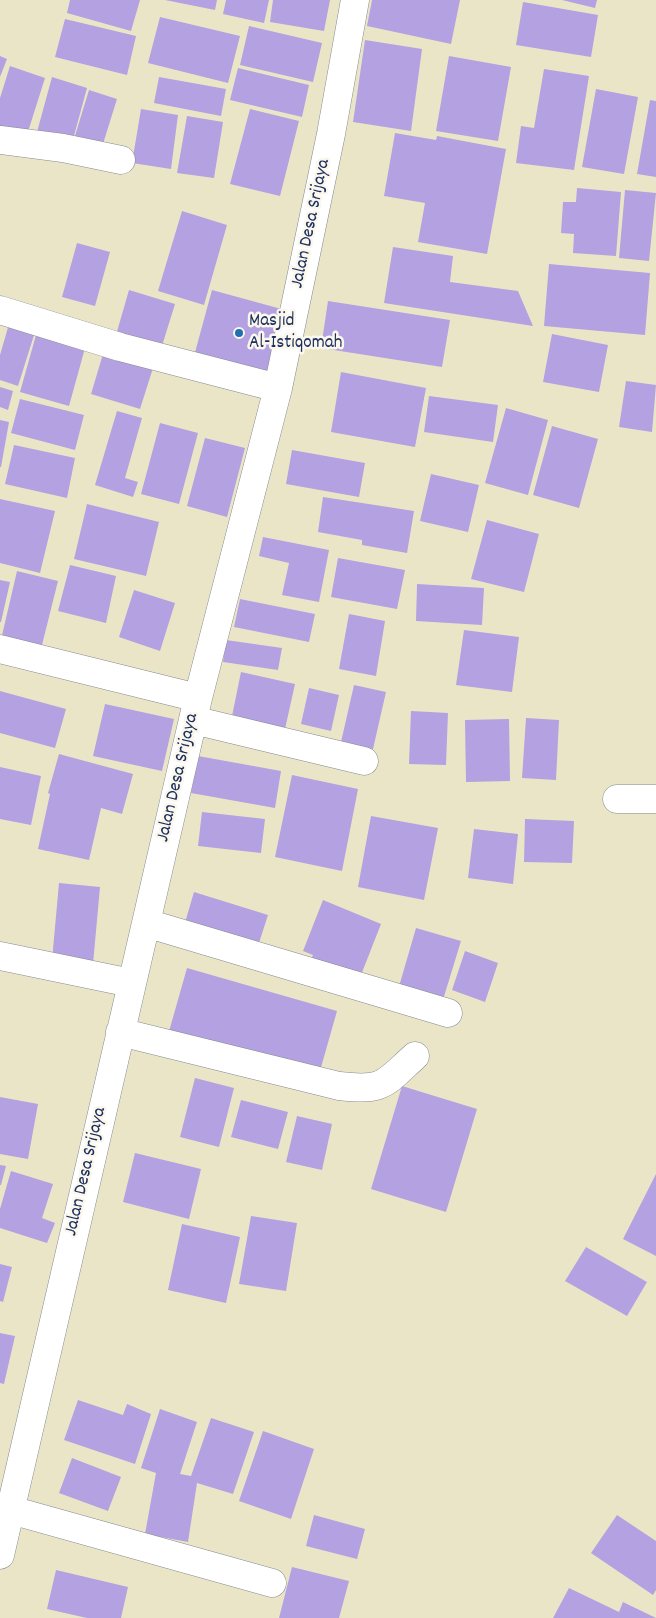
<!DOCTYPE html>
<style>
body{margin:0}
canvas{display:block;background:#ebe5c7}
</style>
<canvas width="656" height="1618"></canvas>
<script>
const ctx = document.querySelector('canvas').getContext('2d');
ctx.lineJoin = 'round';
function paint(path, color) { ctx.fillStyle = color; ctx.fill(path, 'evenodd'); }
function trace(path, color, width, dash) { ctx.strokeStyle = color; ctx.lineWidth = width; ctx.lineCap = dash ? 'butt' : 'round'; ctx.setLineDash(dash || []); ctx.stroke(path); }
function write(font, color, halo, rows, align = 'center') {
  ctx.font = font + ' Dekko,sans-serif'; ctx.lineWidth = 5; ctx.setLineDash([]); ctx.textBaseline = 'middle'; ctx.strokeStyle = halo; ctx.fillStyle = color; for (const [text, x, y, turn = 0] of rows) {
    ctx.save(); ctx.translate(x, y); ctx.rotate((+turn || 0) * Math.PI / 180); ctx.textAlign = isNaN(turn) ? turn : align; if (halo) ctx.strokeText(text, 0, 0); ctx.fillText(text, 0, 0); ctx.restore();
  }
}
paint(new Path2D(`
 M70,0H140L131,31L67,13Z
 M165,0H217L215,10Z
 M226,0H269L264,23L223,14Z
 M273,0H330L324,31L270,22Z
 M372,0H460L451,44L367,26Z
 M562,0H597L595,8Z
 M523,2L598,15L591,57L516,45Z
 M160,17L240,36L228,83L148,63Z
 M65,19L136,36L127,75L55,57Z
 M249,26L322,43L313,82L240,65Z
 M365,40L422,49L411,131L353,122Z
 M0,56L7,59L0,77Z
 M449,56L511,67L498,141L436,131Z
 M10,66L45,78L26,138L0,129V98Z
 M238,68L309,85L302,117L230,100Z
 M544,69L589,76L574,170L516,163L521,126L534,128Z
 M52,77L87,88L72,143L37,132Z
 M159,77L226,89L221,116L154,103Z
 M596,89L638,97L624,174L582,167Z
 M89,90L117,99L102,147L74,139Z
 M650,100L656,101V177L637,174Z
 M141,109L178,115L171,169L132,163Z
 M250,109L299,121L280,196L230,184Z
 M187,116L223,122L214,178L177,173Z
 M395,133L436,140L437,136L506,149L487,254L418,242L425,203L384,196Z
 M577,188L621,192L616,256L573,253L574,234L561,233L563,202H576Z
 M625,190L656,193L649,261L619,258Z
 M182,211L227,225L204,305L158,291Z
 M77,243L110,252L95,306L62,297Z
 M393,247L453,256L450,282L518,291L533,326L384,303Z
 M549,264L650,273L645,335L544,326Z
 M129,290L175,304L161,349L116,335Z
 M212,290L285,310L267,375L194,356Z
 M328,301L450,320L442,367L321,348Z
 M9,324L35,332L18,386L0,380V355Z
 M552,334L608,345L599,392L543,382Z
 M36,335L85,348L69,406L20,392Z
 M103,354L153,368L140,409L91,394Z
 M341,372L426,388L415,447L331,432Z
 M626,381L656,385L652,432L619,427Z
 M0,387L13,391L8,410L0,407Z
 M429,396L498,405L493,442L424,432Z
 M20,399L84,415L75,450L11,433Z
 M506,408L548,420L528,495L485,483Z
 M117,411L142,418L125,478L138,482L133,497L95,485Z
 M0,420L9,422L1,467H0Z
 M160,423L198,433L179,504L141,494Z
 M552,426L598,439L579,508L533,495Z
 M205,438L245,448L227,517L187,506Z
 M14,445L75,458L67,498L5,484Z
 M292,450L365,463L359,497L286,484Z
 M431,474L479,485L468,532L420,521Z
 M323,497L414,511L407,553L362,545V540L318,532Z
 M0,499L55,511L40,573L0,563Z
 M87,504L159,522L146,576L74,559Z
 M487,520L539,534L524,592L471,579Z
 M263,537L329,550L319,602L282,595L289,563L259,556Z
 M338,558L405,570L397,609L331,597Z
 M70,565L116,576L106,623L58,611Z
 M17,571L58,581L40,653L0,644Z
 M0,580L10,582L1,622H0Z
 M417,584L484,588L482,625L416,621Z
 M134,590L175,603L160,651L119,637Z
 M240,599L315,614L309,642L234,627Z
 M349,614L385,621L376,676L339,669Z
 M464,630L519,637L512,692L456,685Z
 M226,640L282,648L278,670L223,662Z
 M241,672L295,684L283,738L230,726Z
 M354,685L386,692L373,749L341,742Z
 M309,688L339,695L331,731L301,724Z
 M0,691L66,709L55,748L0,733Z
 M105,704L174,719L162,771L93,756Z
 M411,711L448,713L446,765L409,764Z
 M526,718L559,720L556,780L522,778Z
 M509,719L510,781L466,782L465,720Z
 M59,754L133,774L122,814L101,808L89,860L38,849L50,794L48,793Z
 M198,756L281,771L275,808L191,793Z
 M0,767L41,776L31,825L0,819Z
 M292,775L358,789L342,871L275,857Z
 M202,812L265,819L261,853L198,846Z
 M371,816L438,828L424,900L358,887Z
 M525,819L574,821L572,863L524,862Z
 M474,829L518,834L513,884L468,878Z
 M59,883L100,887L93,964L52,960Z
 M194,892L268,915L257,949L184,926Z
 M323,900L381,924L361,975L308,967L313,955L303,951Z
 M416,928L461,941L442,1003L398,990Z
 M465,951L498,963L485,1002L452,990Z
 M187,968L337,1011L318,1078L168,1035Z
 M195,1078L234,1088L219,1147L180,1137Z
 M402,1086L477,1109L446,1212L371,1189Z
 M0,1097L38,1104L28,1159L0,1154Z
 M241,1100L288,1112L278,1149L231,1137Z
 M297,1116L332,1124L322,1170L286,1162Z
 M135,1153L201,1169L189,1219L123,1202Z
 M0,1165L6,1166L1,1185H0Z
 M11,1171L53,1184L42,1218L55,1223L47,1243L0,1228V1209Z
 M656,1174V1256L623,1239Z
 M251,1216L297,1223L286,1291L239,1284Z
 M182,1224L240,1237L226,1303L168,1290Z
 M586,1247L647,1282L627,1316L565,1281Z
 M0,1264L12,1267L3,1302L0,1301Z
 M0,1333L15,1336L4,1384L0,1383Z
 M78,1400L123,1415L127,1404L151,1414L135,1464L64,1440Z
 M160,1409L197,1422L180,1474L191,1476L211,1418L254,1432L233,1494L197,1483L188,1542L145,1534L156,1473L141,1468Z
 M263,1431L314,1449L291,1519L239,1501Z
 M72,1458L121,1477L108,1511L59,1493Z
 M314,1515L365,1529L357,1559L306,1546Z
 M617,1515L656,1541V1590L653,1595L591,1553Z
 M292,1567L349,1581L339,1618H279Z
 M56,1570L128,1587L121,1618H87L47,1609Z
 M569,1588L619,1612L623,1602L656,1618H553Z`), '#b4a1e1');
const minor = new Path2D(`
 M0,140L63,148L121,160
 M0,310L120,347L278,388
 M0,649L198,698
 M193,720L364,761
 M617,799H656
 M146,923L448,1013
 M0,956L131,983
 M120,1032L339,1086C384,1091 383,1085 415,1056
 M0,1507L272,1583
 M0,1555L198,698L278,388L331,134L355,0`);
trace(minor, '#838a92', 29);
trace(minor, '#fff', 28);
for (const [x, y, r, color] of [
 [239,333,5,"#1f6fb2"]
]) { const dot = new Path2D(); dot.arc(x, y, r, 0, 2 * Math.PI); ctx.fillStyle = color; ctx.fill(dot); trace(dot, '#fbf7ec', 2); }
write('19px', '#1b2f5e', '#fbf7ec', [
 ["Jalan Desa Srijaya",312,224,-78],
 ["Jalan Desa Srijaya",179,778,-77],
 ["Jalan Desa Srijaya",87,1172,-77]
]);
write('19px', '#1b2f5e', '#fbf7ec', [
 ["Masjid",249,322],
 ["Al-Istiqomah",249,344]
], 'left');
</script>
